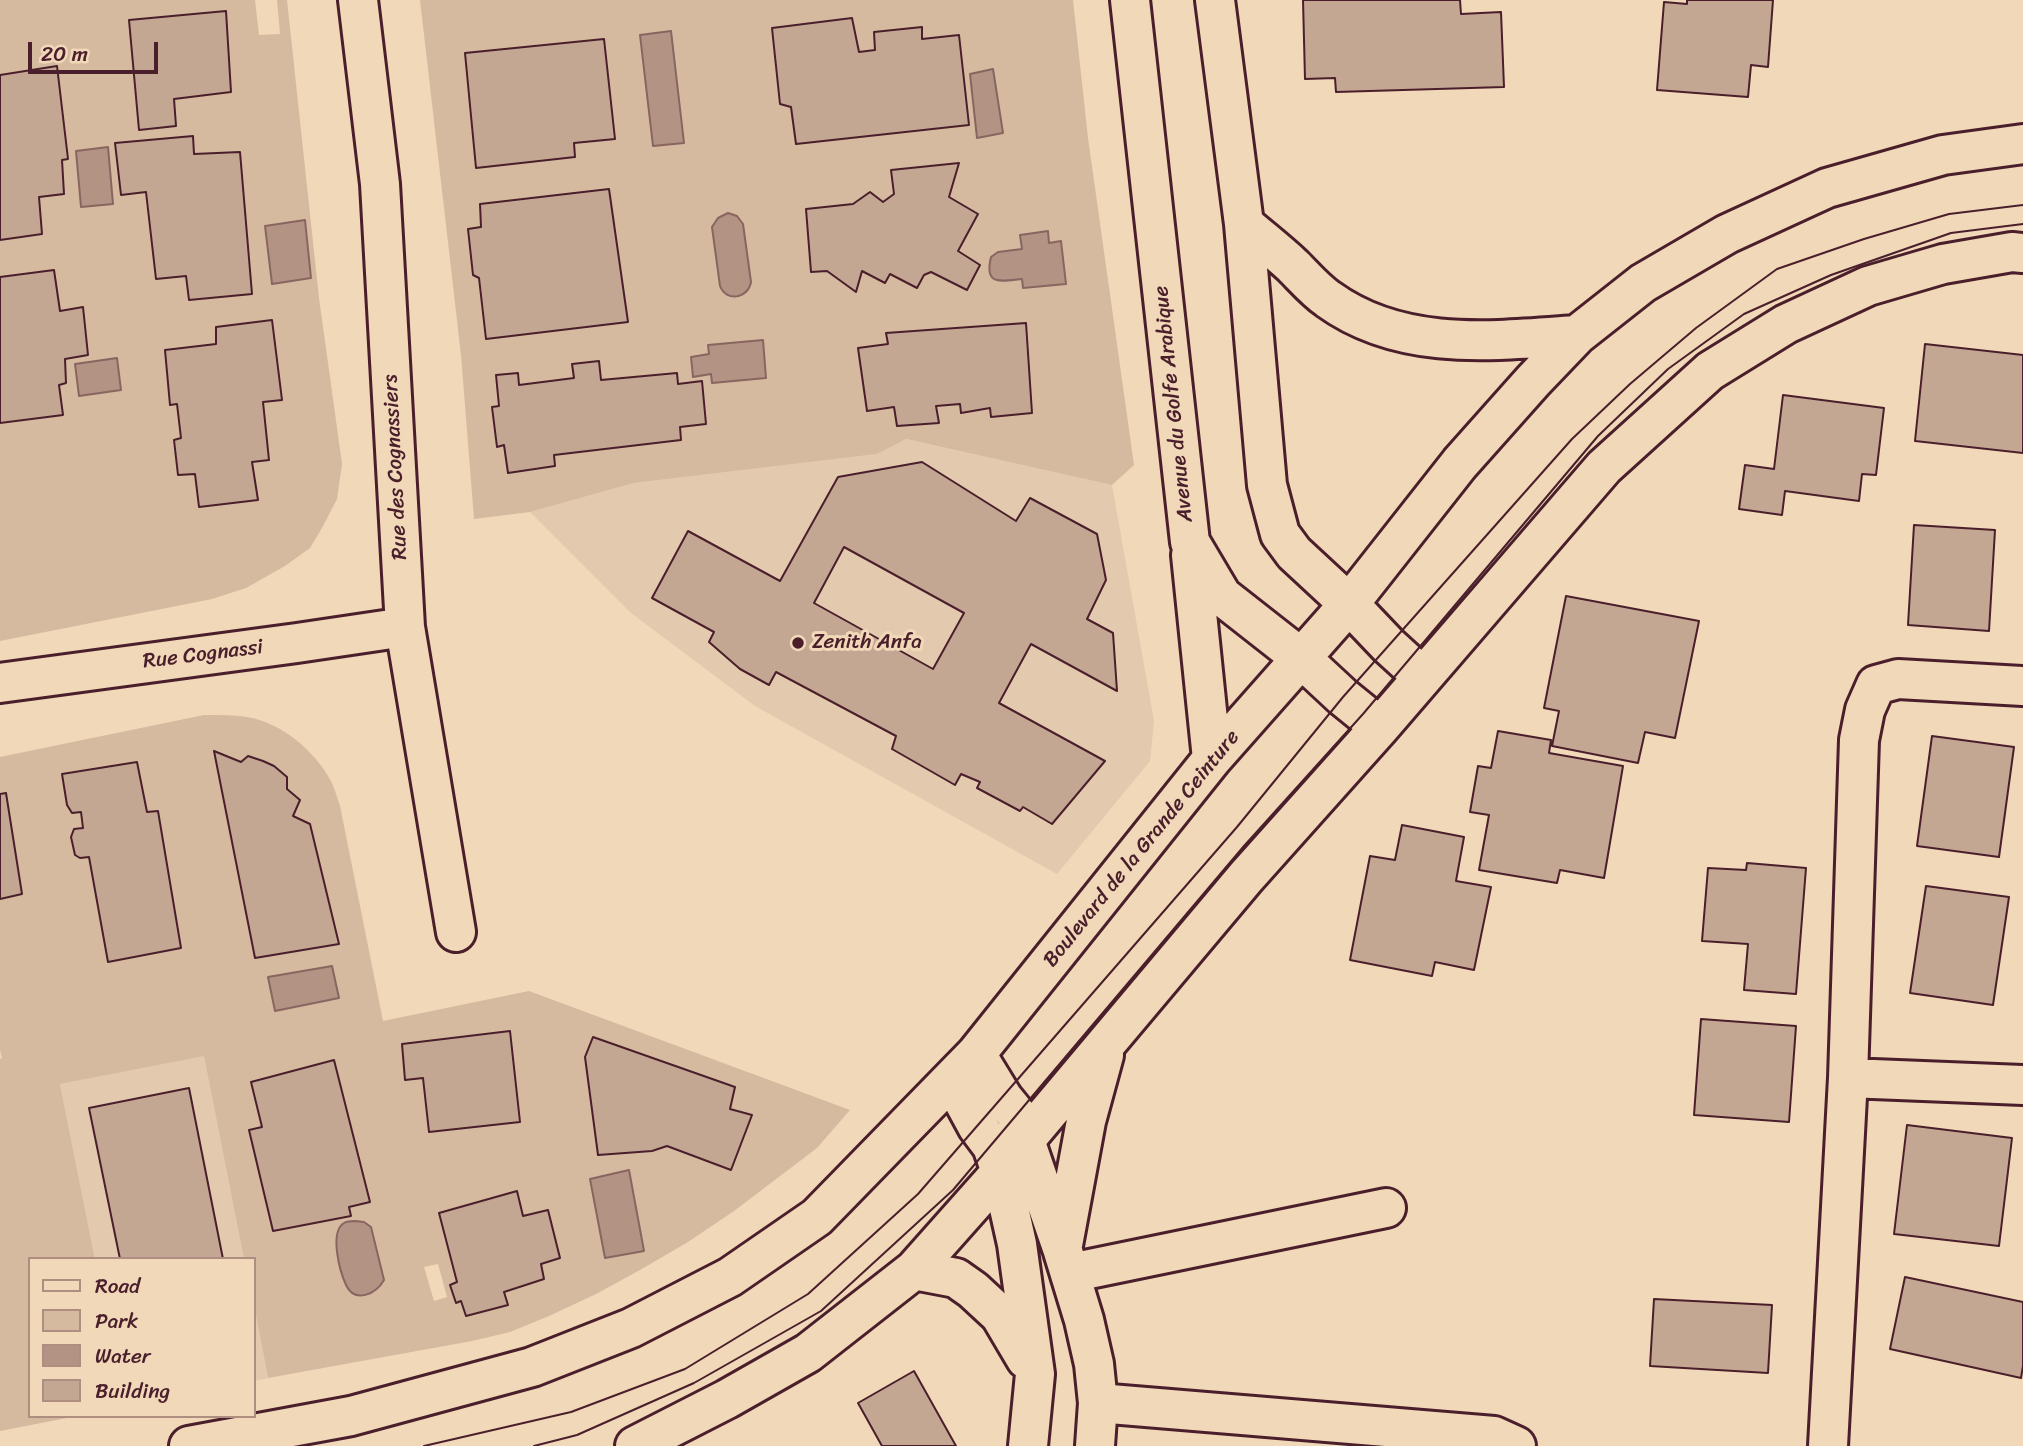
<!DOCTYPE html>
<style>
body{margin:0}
#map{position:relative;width:2023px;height:1446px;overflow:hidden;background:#f0d8b8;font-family:Sriracha,sans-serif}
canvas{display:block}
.legend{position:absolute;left:28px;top:1257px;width:228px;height:161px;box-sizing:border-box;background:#f0d8b8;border:2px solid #ae8e80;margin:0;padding:9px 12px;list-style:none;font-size:21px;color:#4a1f2b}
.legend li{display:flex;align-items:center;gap:14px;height:35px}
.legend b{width:35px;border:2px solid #ae8e80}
.scale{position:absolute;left:28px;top:42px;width:130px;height:32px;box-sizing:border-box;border:4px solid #4a1f2b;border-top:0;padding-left:9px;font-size:21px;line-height:24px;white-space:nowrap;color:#4a1f2b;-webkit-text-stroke:5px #f0d8b8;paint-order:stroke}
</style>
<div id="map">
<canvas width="2023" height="1446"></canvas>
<ul class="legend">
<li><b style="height:9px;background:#f0d8b8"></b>Road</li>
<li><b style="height:19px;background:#d5baa0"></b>Park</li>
<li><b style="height:19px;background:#b39384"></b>Water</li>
<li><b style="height:19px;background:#c4a793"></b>Building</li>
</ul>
<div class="scale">20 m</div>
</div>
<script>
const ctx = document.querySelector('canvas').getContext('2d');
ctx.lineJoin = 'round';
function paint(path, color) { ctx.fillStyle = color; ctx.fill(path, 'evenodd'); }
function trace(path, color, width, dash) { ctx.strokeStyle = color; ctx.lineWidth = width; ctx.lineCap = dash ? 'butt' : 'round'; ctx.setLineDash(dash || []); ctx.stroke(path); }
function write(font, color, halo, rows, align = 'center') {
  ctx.font = font + ' Sriracha,sans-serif'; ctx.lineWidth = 6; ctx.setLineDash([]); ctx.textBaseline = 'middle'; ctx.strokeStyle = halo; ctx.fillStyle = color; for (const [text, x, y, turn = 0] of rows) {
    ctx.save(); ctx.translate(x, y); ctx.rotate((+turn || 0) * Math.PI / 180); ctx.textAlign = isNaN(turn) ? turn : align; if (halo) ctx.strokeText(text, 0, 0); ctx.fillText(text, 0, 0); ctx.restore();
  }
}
paint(new Path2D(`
 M905,439L1112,485L1154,721L1150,761L1057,874L755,706L631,613L530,512L634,483L877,454Z
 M204,1055L244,1259H95L60,1084Z
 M254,1305L268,1378L254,1381Z`), '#e3c9ad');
paint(new Path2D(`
 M0,0H255L259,35L280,34L277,0H287L319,298L342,464L337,499L322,528L310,548L285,566L246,588L212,599L0,641V423L63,415L59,385L66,383L65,359L88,355L83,308L60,311L54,270L0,277V240L42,234L39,197L64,194L62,160L68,158L57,66L0,75ZM225,11L231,91L174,99L139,130L129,20ZM193,136L194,154L252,294L189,300L186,276L157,279L146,192L121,195ZM272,321L281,400L263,402L269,459L252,462L258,500L199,506L195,474L178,475L174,440L181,438L177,404H170L165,350L216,344V327Z
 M420,0H1073L1088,138L1134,465L1112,485L906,439L877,454L634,483L530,512L474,519L461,355ZM852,18L859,52L875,50V32L921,27L922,39L959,35L969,125L796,144L791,107L780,104L772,29ZM671,31L684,143L653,146L640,35ZM604,40L615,138L574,143L575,157L476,168L465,53ZM993,70L1003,133L978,138L970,75ZM959,163L949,197L977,214L958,251L980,265L967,290L931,272L924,275L916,288L890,274L885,283L862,271L855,292L827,271L811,272L806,209L883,202L894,194L891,170ZM609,189L627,322L473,275L468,230L481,227L480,204ZM1047,231L1049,243L1024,288L1022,278L998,252L1022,249L1021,235ZM1026,324L1032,413L992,417L990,408L961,412L960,404L936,406L939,422L897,425L894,407L867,411L859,348L888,344L886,334ZM708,345L766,378L712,382V374L691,357L709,354ZM599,361L601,380L676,373L678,384L705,424L680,427L681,440L554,455L555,466L508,473L504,445L498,447L499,406L496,375L518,373L519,385L574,378L572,364Z
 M204,715C218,715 233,715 247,717C282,723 314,750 331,781C335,789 337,798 340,806L383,1021L529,991L850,1110L817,1148L734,1211L688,1242L640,1270L596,1294L549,1316L510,1332L472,1341L268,1378L254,1305V1259H244L204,1056L60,1084L95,1259H30V1416H77L0,1431V1059L2,1058L0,1050V899L6,793L0,794V757ZM214,752L241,762L248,756C263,761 275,766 287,777V789L299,800L293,816L310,824L339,944L255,957ZM509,1031L520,1121L429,1132L423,1078L405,1079L402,1044ZM593,1037L735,1086L730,1109L752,1115L731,1170L667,1146L651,1151L598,1155L585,1058ZM334,1060L369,1202L349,1207L350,1216L273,1231L249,1130L262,1127L251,1082ZM516,1191L523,1216L548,1211L560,1258L541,1264L544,1279L504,1292L508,1305L461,1301L456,1303L450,1285L457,1282L439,1213ZM438,1264L447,1297L434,1301L424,1267Z`), '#d5baa0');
const water = new Path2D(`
 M671,31L684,143L653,146L640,35Z
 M993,69L1003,133L977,138L970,74Z
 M108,147L113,204L81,207L76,151Z
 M728,213L737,216L743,224L751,282C748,299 726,302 720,286L712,227L718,218Z
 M305,220L311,278L272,284L265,226Z
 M1048,231L1049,243L1061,241L1066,284L1023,288L1022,279C1000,281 984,286 991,257L998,252L1022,249L1020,235Z
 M763,340L766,378L712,383L711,374L693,377L691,357L709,354L708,345Z
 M117,358L121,390L79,396L75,364Z
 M332,966L339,998L275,1011L268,977Z
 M629,1170L644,1251L605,1258L590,1179Z
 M355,1221L364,1222L371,1227L384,1280C376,1294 355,1304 346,1285C340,1272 329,1232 344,1223C347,1221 351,1221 355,1221Z`);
paint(water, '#b39384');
trace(water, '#896560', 2);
const building = new Path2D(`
 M1303,0H1460L1461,14L1501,12L1504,87L1336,92L1335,78L1305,79Z
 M1687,0H1773L1768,67L1751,65L1748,97L1657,90L1664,2L1687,4Z
 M226,11L231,92L174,99L176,126L139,130L129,20Z
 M852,18L859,52L875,50L874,32L922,27V39L959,35L969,125L796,144L791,107L780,104L772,28Z
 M604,39L615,139L574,143L575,157L476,168L465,53Z
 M57,66L68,159L62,160L64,194L39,197L42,234L0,240V75Z
 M193,136L194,154L240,152L252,294L189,300L186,276L156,279L146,192L121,195L115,143Z
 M959,163L949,197L978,214L958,251L980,265L967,290L931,272L924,275L917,288L890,274L885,283L862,271L856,292L827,271L811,272L806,209L853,204L870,192L883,202L894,194L891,170Z
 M609,189L628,322L486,339L479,278L473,275L468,229L481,227L480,204Z
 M54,270L60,311L83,307L88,355L65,359L66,383L59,385L63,415L0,423V277Z
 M272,320L282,400L263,402L269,460L252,462L258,500L199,507L195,474L178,475L174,440L181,438L177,404L170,405L165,350L216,344V327Z
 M1026,323L1032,413L991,417L990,408L961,413L960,404L936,406L939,423L897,426L894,407L867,411L858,348L888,344L886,333Z
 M1925,344L2023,355V453L1915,441Z
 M599,361L601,380L677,373L678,384L702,381L706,424L680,427L681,440L554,455L555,466L508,473L504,445L497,447L492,407L499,406L496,375L518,373L519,385L574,378L572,364Z
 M1783,395L1884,408L1876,475L1862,474L1859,501L1785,491L1782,515L1739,509L1745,465L1774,469Z
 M922,462L1016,521L1030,498L1097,534L1106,580L1087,619L1113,633L1117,691L1031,644L999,703L1105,761L1052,824L1023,807L1020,811L977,788L980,782L961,774L955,785L892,749L896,736L776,672L769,685L740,669L709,642L714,632L652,598L688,531L780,581L838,477ZM844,547L964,613L933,669L814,603Z
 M1914,525L1995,530L1989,631L1908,625Z
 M1566,596L1699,621L1675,738L1645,732L1638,763L1552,746L1559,711L1544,708Z
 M1498,731L1551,740L1549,753L1623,766L1604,878L1560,870L1557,883L1479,870L1489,815L1470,812L1478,766L1491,768Z
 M1932,736L2014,747L1999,857L1917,846Z
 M214,751L241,762L248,756L263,761L274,766L287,777V789L300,800L293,816L310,824L339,944L255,958Z
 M137,762L147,812L158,811L181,948L108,962L89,857L80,858L75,855L71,837L74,829L83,828L81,812L72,813L67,805L62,774Z
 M6,793L22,894L0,899V794Z
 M1402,825L1464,837L1456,881L1491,887L1474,970L1435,962L1432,976L1350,960L1370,856L1395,860Z
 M1747,863L1806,868L1796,994L1744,990L1748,944L1702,941L1708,868L1746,870Z
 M1926,886L2009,897L1993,1005L1910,993Z
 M1701,1019L1796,1026L1789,1122L1694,1115Z
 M510,1031L520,1122L429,1132L423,1078L405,1080L402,1044Z
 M593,1037L735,1087L730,1109L752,1115L731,1170L667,1146L652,1151L598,1155L585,1057Z
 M334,1060L370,1202L349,1207L351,1216L273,1231L249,1130L262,1127L251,1082Z
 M189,1088L223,1259H120L89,1108Z
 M1907,1125L2012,1138L1999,1246L1894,1234Z
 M517,1191L523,1216L548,1210L560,1258L541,1264L544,1279L504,1292L508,1305L466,1316L461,1301L456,1303L450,1285L457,1282L439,1213Z
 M1905,1277L2023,1302V1366L2021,1378L1890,1349Z
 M1654,1299L1772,1305L1768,1373L1650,1366Z
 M914,1371L956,1446H882L858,1403Z`);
paint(building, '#c4a793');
trace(building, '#4a1f2b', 2);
const street = new Path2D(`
 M358,0L380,184L405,627L456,932
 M0,683L297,643L405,627
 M1848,1078L2023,1085
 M1070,1273L1386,1208
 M1098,1403L1494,1436L1516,1446
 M1828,1446L1848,1078L1859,740L1865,710L1876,685L1898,679L2023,686`);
const secondary = new Path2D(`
 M1130,0L1190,542L1222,596L1301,658L1343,697L1380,727
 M1215,0L1244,224L1267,485L1280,534L1294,553L1349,604L1389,646L1423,677
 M1244,224C1260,238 1277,251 1293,266C1304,277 1315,290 1328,299C1401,352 1492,341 1577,335
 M1191,555L1212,759
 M976,1054L1003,1098L1016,1114L1062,1248L1084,1320L1094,1364L1098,1403L1095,1446
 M952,1080L977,1126L992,1146L1001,1172L1017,1244L1035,1374L1028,1446
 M1063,1245L1086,1121L1104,1055
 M914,1270L956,1278L973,1290L1000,1315L1026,1359
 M189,1446L351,1416L532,1367L631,1328L730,1277L817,1217L976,1054L1212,759L1349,604L1460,463L1533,381L1577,335L1643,283L1727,234L1827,188L1943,155L2023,144
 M635,1446L727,1399L808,1353L914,1270L1001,1172L1025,1140L1246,877L1380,727L1604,467L1710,371L1786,324L1868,286L1943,264L2012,252L2023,253`);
trace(street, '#4a1f2b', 44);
trace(secondary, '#4a1f2b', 44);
trace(street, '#f0d8b8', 38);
trace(secondary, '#f0d8b8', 38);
trace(new Path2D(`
 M424,1446L571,1412L685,1369L808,1294L918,1194L1237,827L1343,697L1572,439L1630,384L1696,328L1777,269L1864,239L1949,214L2023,205
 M534,1446L577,1435L694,1383L821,1311L953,1190L1244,846L1363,714L1598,436L1668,369L1744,314L1831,275L1951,233L2023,224`), '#4a1f2b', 2);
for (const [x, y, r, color] of [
 [798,643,7,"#4a1f2b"]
]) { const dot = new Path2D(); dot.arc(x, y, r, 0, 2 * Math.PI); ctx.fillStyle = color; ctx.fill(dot); trace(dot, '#f0d8b8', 2.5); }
write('21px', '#4a1f2b', '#f0d8b8', [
 ["Avenue du Golfe Arabique",1174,404,-96],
 ["Rue des Cognassiers",396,467,-93],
 ["Rue Cognassi",203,655,-7],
 ["Boulevard de la Grande Ceinture",1142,849,-51]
]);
write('21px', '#4a1f2b', '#f0d8b8', [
 ["Zenith Anfa",812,643]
], 'left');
</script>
